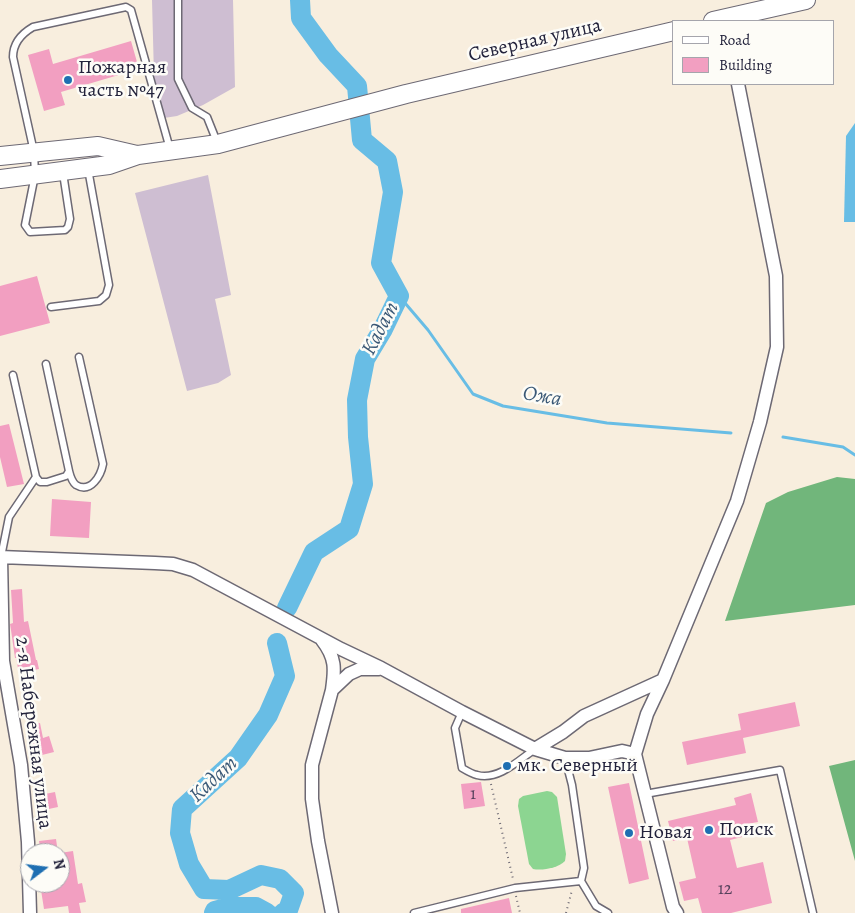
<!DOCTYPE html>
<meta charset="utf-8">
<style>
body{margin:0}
#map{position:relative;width:855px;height:913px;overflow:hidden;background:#f8eede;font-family:Alegreya,serif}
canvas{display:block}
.legend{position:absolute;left:672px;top:20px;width:162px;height:65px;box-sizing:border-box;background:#fdfcf7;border:1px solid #a5a5ac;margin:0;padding:6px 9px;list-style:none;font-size:15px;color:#22223b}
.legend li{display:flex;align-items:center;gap:10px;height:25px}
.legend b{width:25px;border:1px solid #a5a5ac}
.north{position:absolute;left:20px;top:843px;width:50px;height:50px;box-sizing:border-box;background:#fdfcf7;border:1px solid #a5a5ac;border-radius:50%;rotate:75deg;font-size:14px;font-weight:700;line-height:20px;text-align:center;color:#22223b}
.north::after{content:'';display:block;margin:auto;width:18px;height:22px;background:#1f6fb2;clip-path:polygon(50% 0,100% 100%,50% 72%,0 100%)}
</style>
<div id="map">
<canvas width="855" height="913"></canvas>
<ul class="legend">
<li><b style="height:6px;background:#fff"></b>Road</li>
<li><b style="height:14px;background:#f29fc1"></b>Building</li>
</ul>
<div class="north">N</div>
</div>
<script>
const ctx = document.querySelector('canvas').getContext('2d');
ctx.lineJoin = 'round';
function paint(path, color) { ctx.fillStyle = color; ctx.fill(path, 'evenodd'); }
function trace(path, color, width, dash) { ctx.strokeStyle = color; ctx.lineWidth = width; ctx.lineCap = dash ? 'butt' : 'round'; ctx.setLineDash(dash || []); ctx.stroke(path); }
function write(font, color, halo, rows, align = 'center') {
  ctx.font = font + ' Alegreya,serif'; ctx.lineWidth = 5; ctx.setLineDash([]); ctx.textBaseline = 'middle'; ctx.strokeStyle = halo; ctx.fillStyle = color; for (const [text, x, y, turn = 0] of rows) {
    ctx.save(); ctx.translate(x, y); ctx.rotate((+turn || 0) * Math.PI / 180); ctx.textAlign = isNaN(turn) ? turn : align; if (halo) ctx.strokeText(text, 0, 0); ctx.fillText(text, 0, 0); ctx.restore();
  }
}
paint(new Path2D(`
 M152,0H233L235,87L203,105L177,116L164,118L154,76Z
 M208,175L231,295L215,299L231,375L218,383L187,391L135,193Z`), '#cebed2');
paint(new Path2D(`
 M547,791L552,792L557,797L566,854L565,861C558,868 542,871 533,869L529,864L518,806L519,799L523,796Z`), '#8cd591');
paint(new Path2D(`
 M837,477L855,479V605L725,621L766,503L788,492Z
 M855,760V861L829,766Z`), '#71b67b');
paint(new Path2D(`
 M855,123V222H844L846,136Z`), '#68bde5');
trace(new Path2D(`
 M399,296L428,330L473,394L503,406L607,423L731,433
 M783,437L843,447L855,455`), '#68bde5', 3);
trace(new Path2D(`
 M287,608L314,552L349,529L363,484L358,437L357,400L365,359L383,329L399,296L381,263L393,192L387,161L362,140L357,86L328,55L301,18L300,0
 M277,643L285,676L268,715L238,758L182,809L180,833L189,864L204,889L229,890L261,875L280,879L294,893L288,910L283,913
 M214,913L215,911L230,907H256L267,913`), '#68bde5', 20);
paint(new Path2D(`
 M131,41L139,69L61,92L65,105L44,111L28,55L49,49L53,64Z
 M37,276L50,323L0,336V286Z
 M9,424L24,484L7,487L0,457V426Z
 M52,499L91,502L89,538L50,536Z
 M22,589L24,622L28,621L36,660H37L39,669L19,673L16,658H15L11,630L10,624L13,623L11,590Z
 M795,702L800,726L743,738L746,753L687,765L682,742L741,730L738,714Z
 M40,723L43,738L49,736L54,752L34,757L26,726Z
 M481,782L485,806L464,809L461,784Z
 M629,783L649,879L629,884L608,787Z
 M55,792L58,807L44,810L40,795Z
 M751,793L758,822L747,824L750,835L730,840L737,868L763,862L772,903L731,913H702L698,898L684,901L679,882L696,878L687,838L673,841L668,821L736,805L734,798Z
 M56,839L58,853H41L39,841Z
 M73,851L78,884L82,883L86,902L79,903L81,913H69L68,906L44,909L41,890L60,888V853Z
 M509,898L512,913H461V909Z`), '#f29fc1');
const lane = new Path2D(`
 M178,0V79L192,108L207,117L217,142
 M63,173L70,219L68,227L65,230L30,232L25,225L35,175L34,152L13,57C13,43 21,34 33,27L126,7L131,10L170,149
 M51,307L99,301L106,295L109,285L88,169
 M69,471C70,475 72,482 76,485C91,494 101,475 103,464L79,357
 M36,477L40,482H47L66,476L69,471L46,364
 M1,557L9,517L36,477L13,375
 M462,712L455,728L462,768C467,771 472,774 477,775C498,781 519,760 535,749
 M645,794L780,770L813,913
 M581,881L596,906L608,913
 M414,913L515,888L581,881L584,868L572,785L565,758`);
const street = new Path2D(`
 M0,557L155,563L173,564L193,570L341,649L381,668L462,712L535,749L565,758H589L622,751L635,754
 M1,557L3,661L21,765L28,842L30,913
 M322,640C336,658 335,669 332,690
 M535,749L563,732L584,716L663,680
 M332,913L318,841L312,799V765L332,690L349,674L360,669H379
 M677,913L673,907L635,754L647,714L663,680L737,501L760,422L777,347L776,276L738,84`);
const secondary = new Path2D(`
 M713,21L806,0
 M0,156L98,146L137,155
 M0,179L109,165L138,155L218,144L406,94L674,31`);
trace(lane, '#6d6974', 9);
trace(street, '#6d6974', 15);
trace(secondary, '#6d6974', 20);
trace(new Path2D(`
 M491,784L513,879
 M516,896L520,913
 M566,913L572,890`), '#6d6974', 2, [1, 4]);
trace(lane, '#fff', 6);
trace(street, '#fff', 12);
trace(secondary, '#fff', 18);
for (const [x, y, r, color] of [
 [68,80,5,"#1f6fb2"],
 [507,766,5,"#1f6fb2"],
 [709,830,5,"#1f6fb2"],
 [629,833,5,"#1f6fb2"]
]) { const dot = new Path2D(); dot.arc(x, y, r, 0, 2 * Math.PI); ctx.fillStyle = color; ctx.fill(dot); trace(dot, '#fdfcf7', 2); }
write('18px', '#56415c', null, [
 ["1",473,795],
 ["12",725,890]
]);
write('20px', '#22223b', '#fdfcf7', [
 ["Северная улица",535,41,-13],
 ["2-я Набережная улица",33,733,83]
]);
write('20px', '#22223b', '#fdfcf7', [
 ["Пожарная",78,68],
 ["часть №47",78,91],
 ["мк. Северный",517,766],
 ["Поиск",719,830],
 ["Новая",639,833]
], 'left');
write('italic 21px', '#3a5876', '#fdfcf7', [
 ["Кадат",381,329,-63],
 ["Ожа",542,397,10],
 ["Кадат",214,780,-43]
]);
</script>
